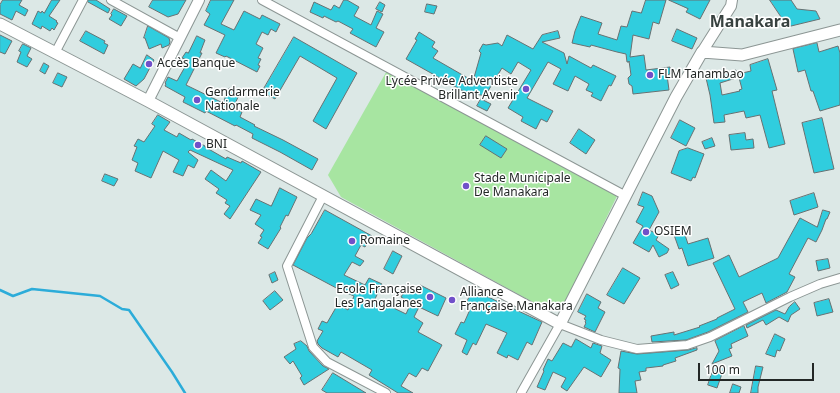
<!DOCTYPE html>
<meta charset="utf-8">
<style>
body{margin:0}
#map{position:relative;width:840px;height:393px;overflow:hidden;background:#dce8e6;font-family:"Noto Sans",sans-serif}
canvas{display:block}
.scale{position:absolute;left:698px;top:363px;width:116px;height:18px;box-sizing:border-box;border:2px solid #232726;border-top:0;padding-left:5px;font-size:12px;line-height:14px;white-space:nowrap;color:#232726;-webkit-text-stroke:3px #fff;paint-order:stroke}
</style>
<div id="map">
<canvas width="840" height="393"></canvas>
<div class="scale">100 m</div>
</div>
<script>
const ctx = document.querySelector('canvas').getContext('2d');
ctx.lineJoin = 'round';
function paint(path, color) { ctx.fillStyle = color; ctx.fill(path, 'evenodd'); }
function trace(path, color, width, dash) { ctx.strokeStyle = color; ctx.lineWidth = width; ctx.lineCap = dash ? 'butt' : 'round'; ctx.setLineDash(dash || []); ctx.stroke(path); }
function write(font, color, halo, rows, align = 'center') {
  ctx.font = font + ' "Noto Sans",sans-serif'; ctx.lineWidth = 3; ctx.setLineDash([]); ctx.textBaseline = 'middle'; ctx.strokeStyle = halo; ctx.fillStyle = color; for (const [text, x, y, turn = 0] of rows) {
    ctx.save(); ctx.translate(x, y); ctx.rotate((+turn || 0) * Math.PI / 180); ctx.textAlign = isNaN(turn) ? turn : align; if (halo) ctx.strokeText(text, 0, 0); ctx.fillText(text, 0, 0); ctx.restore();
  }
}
paint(new Path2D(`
 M389,67L617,196L565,303L538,305L341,197L328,175Z`), '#a7e5a1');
trace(new Path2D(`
 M0,290L13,296L32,289L100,296L122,309L129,310L172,372L185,393`), '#2cacd9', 2.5);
const building = new Path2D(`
 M3,0H22L19,5L28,10L25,16L16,11L12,20L0,14V5Z
 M52,0H60L49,16L57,21L56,22L58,23L54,30L52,28L50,31L42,26L41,29L32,24L38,11L41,13L42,11L44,13Z
 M88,0H96L110,9L108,13L88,2Z
 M153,0H186L178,14L168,17L149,7Z
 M211,0H234L221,24L234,30L244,11L260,19L262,15L280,24L276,32L271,29L268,35L262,32L256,44L263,48L258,58L261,59L258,65L260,66L257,72L226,56L225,57L216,53L225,35L204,25L210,14L206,11Z
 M344,0H347L359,7L354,16L371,25L377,11L383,14L376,28L384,32L376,47L350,33L353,29L338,21L336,22L324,16L323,18L310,12L314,2L331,10L334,5L339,8Z
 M646,0H666L659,24L653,22L649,39L633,35L630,57L644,55L646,70L670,67V74L667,75L669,90L633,94L632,86L629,84L628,78L631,75L629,61V62H627L626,54L617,52L591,45L590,47L572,43L575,31L581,16L602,23L598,34L617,40L621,26L627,27L632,11L641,13Z
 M669,0H710L700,19L686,12L688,9Z
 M770,0H791L797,9L816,11L820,19L787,27L783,20Z
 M380,2L385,5L382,12L376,9Z
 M427,4L437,6L434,14L425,12Z
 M114,9L127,16L121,26L109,19L112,15L111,14Z
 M148,26L169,38L170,42L169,45L162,48L161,44L149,49L145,38H144Z
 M677,29L697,38L692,49L672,41Z
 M86,31L105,41L104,43L108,45L104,54L80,41Z
 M558,31L560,38L542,42L564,53L567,64L569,56L591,68L593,65L616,76L611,86L609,85L601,101L591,96L593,93L586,90L589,84L575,76L568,91L553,84L561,69L548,62L527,98L553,111L547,122L541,119L536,129L521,121L523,117L508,108L531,70L518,62L511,74L502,68L485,96L463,91L406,59L417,40L415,39L419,32L435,42L432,47L438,51L433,58L473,81L481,53L479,51L483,44L486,45L498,43L502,46L507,35L533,49L542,35Z
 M0,35L12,41L5,54L0,52Z
 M197,36L205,40L200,53H202L186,85L223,103L229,88L240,93L233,108L242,112L240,117L255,125L254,126L283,140L318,159L312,170L280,152L252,138L253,134L236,125L235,126L206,111L205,113L183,102L185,97L165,86L166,84L165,83L168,77L177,81L186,65L183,63L185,59L182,58L186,52L188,53Z
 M294,37L357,73L326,129L313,121L337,78L300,56L275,99L262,92Z
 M817,43L819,52L838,46L840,53V105L820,111L813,91H811L805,70L798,72L793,49Z
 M23,44L31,48L27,56L32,59L27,67L17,62L21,52L19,51Z
 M147,55L154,60L144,79L136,86L124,79L133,64L140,68Z
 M768,59L777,90L772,91L785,144L769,148L760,115L746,118L744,111L724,115L725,122L714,123L710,95L706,78L718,75V76L736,70V78L720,83L722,95L740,91L739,90L742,89L738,74L751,71L750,65Z
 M44,63L49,66L45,74L40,71Z
 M58,73L67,77L62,87L53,83Z
 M481,99L491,104L487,111L477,106Z
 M158,115L170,122L164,130L177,137L179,133L191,140L192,139L205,146V147L226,159L227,157L241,163L242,161L261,172L230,219L224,214L230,206L225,203L227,200L216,193L219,189L205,179L211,170L226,181L233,170L190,150L188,152L198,160L194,168L188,165L183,176L173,172L179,160L163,151L151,178L135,171L138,163L132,160L137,147L134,146L138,139L144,142L155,126L152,124Z
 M822,118L834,169L814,173L802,123Z
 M680,120L695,128L686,146L671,138Z
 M579,129L595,140L586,154L570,143Z
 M745,133L746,140L753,139L754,148L731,150L729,135Z
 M486,136L507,149L501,158L480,145Z
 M712,138L715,146L705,149L702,142Z
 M688,148L704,154L695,178L693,177L691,181L671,173L679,151Z
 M105,174L118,179L114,186L102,181Z
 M280,188L297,197L288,216L286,215L280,227L281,228L268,249L258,243L262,237L260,236L264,230L255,224L261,215L250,210L256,199L271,206Z
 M643,192L652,196L659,212L649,230L659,235L656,240L669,249L667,253L659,257L653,245L649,252L633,243L643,226L636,222L644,207L638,205Z
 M814,193L818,207L794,215L790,201Z
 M325,210L372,236L365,247L361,245L355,256L364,261L360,266L352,262L344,275L365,285L369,278L382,284L375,299L406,314L411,303L401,297L407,287L416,292L420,285L446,298L438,316L419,307L414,317L423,323L418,332L442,345L428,371L422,368L416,377L409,373L401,386L413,393H398L369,375L372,370L341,352L338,357L322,348L318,344L317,341L323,331L318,329L322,321L327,323L338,304L348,310L354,296L342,291L293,265L307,238L311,234Z
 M823,210L830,212L827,219H826L822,230L816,242L808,238L789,274L795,277L787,292L766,303L762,293L743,302L748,312L708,332L686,340L652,342L651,336L674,332V335L700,327L699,326L717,319V318L735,309L713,263L729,255L739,277L778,258L800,218L817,227Z
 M683,229L688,244L708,238L714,258L688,266L682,248L679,249L673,232Z
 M393,251L402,256L393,274L384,269Z
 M828,259L830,268L818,271L816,261Z
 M623,268L640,278L624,304L607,295Z
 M275,272L278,280L272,283L269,275Z
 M673,272L679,285L671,289L665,275Z
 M473,290L542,322L532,345L527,342L518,360L508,355L507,358L497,353L507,333L486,324L476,345L473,343L467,355L462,352L467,340L455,334L461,322L464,323L472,305L467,302Z
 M275,291L283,300L270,310L263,301Z
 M587,294L601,302L598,308L605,312L595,332L584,327L586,323L585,322L586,320L584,319L586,316L578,312Z
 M829,299L833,312L817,316L814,303Z
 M795,302L800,309L791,315L788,322L779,317L766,325L763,320L747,328L746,325L776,310L785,314L789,307Z
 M744,326L748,336L731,344L732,348L729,349L732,356L712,364L719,351L715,341Z
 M775,334L785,339L780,351L777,350L775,357L766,354Z
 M576,339L591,348L593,343L602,346L600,353L611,360L601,377L584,367L567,391L561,387L566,378L553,372L545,390L537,387L544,371L543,370L548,359L552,361L563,343L571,347Z
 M301,341L307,346L309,351L323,366L329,369L304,385L300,378L302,376L293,361L290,364L284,357L296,349L294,344Z
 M697,348V350L675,358L676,361L663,365V366L646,368V371L639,372L641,380L635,381L637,393H619L620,369L618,368L621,351L637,354L688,350Z
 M715,365L724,368L717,388L708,385Z
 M756,366L763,367L758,387V393H751Z
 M333,373L366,393H327L322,390Z
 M733,384L741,387L739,393H730Z`);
paint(building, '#30cdde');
trace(building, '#677172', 1);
const minor = new Path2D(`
 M111,0L180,38
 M262,0L626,196
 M55,53L83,0
 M323,196L287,266L313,347L327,362L386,393
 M521,393L560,324L601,340L637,349L687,345L710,337L790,297L820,284L840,278`);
const tertiary = new Path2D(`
 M702,52L731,6L732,0
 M148,101L199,0`);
const secondary = new Path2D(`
 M0,24L148,101L560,324L676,97L702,52L742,55L840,30`);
trace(minor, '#8c9694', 10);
trace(tertiary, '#8c9694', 12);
trace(secondary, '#8c9694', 13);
trace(minor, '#fff', 8);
trace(tertiary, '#fff', 10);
trace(secondary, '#fff', 11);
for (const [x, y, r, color] of [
 [149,64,4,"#7050c9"],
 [650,75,4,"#7050c9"],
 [526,89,4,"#7050c9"],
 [197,100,4,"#7050c9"],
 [198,145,4,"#7050c9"],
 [466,186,4,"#7050c9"],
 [646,232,4,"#7050c9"],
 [352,241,4,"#7050c9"],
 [430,297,4,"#7050c9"],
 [452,300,4,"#7050c9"]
]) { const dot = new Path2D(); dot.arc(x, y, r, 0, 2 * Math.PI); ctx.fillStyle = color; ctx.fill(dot); trace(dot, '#fff', 1.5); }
write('12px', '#232726', '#fff', [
 ["Accès Banque",157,64],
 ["FLM Tanambao",658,75],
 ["Lycée Privée Adventiste",518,82,"right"],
 ["Brillant Avenir",518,96,"right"],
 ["Gendarmerie",205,93],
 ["Nationale",205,107],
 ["BNI",206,145],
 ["Stade Municipale",474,179],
 ["De Manakara",474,193],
 ["OSIEM",654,232],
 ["Romaine",360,241],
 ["Ecole Française",422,290,"right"],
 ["Les Pangalanes",422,304,"right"],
 ["Alliance",460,293],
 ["Française Manakara",460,307]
], 'left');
write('bold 16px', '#37413f', '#fff', [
 ["Manakara",750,22]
]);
</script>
